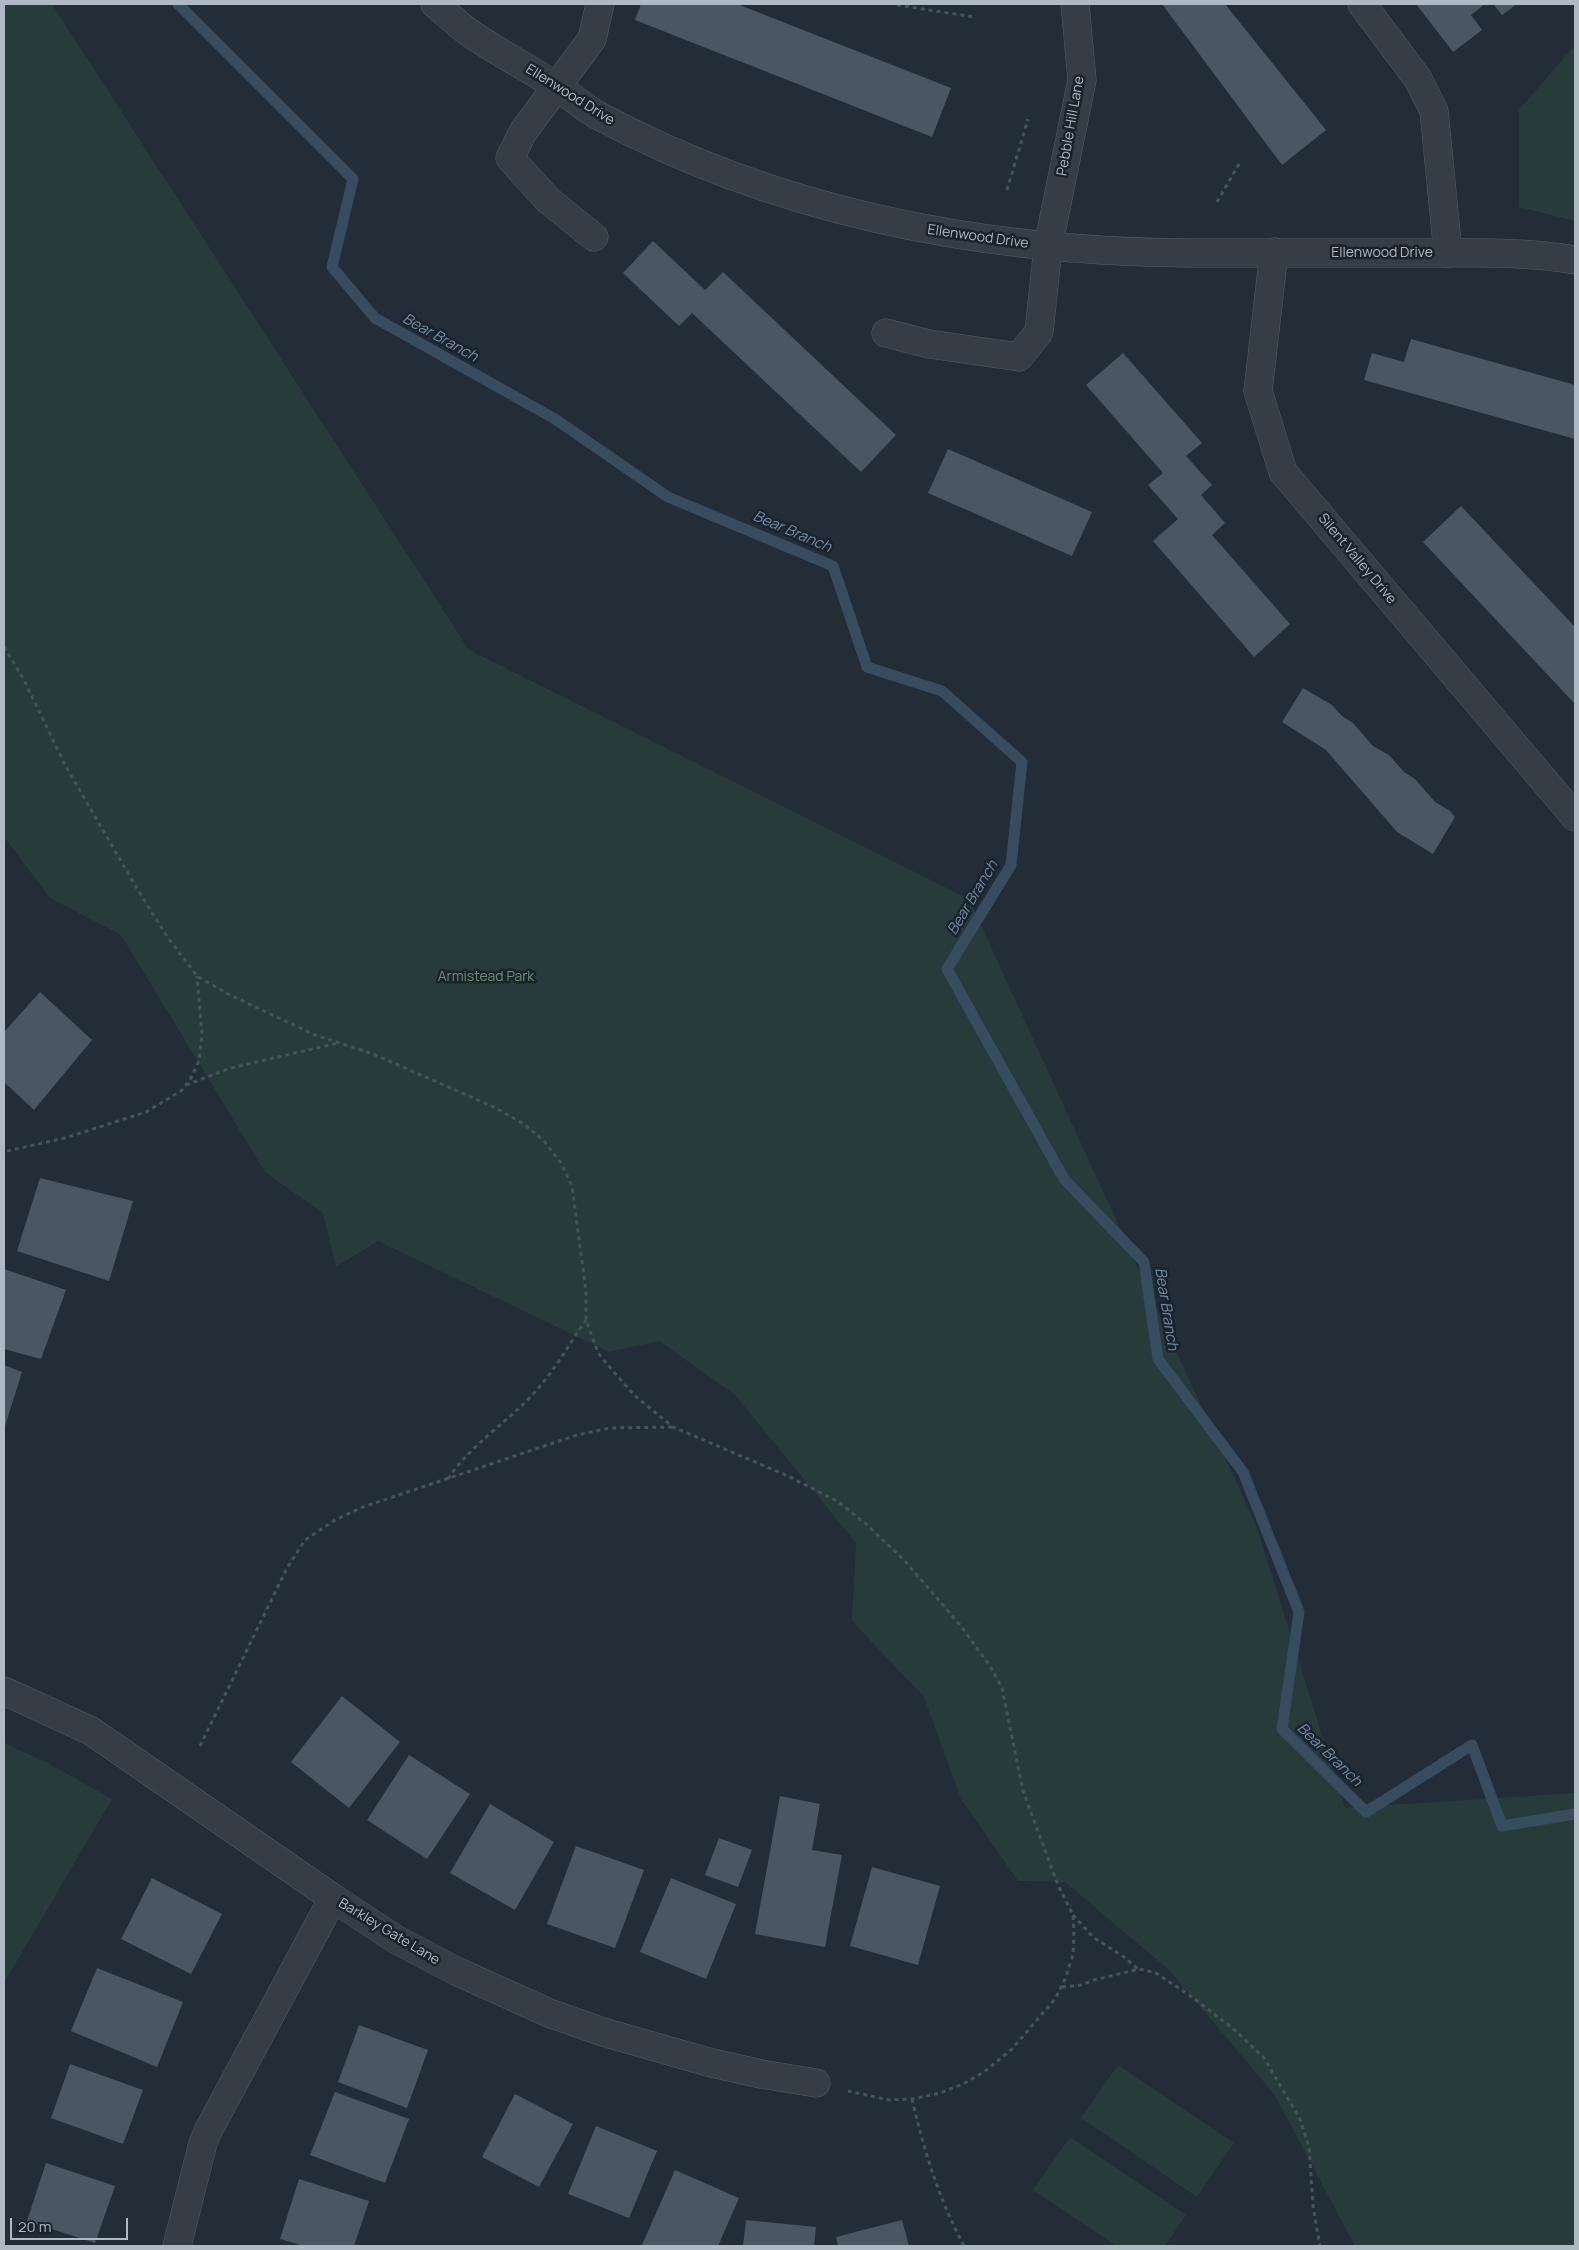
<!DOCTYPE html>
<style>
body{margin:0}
#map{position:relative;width:1579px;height:2250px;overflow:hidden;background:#222d37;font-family:Manrope,sans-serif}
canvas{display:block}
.frame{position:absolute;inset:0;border:5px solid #afb9c4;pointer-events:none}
.scale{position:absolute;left:10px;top:2218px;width:118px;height:22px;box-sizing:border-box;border:2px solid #afb9c4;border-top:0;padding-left:6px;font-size:15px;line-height:18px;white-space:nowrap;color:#afb9c4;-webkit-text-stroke:4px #1a232c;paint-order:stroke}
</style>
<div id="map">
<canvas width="1579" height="2250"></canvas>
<div class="frame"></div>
<div class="scale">20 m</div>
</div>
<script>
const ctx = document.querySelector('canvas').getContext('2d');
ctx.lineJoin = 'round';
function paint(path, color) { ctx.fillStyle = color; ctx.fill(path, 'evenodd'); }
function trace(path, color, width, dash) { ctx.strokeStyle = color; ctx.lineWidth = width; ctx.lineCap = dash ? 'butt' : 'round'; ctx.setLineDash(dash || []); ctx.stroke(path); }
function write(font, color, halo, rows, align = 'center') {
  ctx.font = font + ' Manrope,sans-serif'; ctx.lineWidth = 5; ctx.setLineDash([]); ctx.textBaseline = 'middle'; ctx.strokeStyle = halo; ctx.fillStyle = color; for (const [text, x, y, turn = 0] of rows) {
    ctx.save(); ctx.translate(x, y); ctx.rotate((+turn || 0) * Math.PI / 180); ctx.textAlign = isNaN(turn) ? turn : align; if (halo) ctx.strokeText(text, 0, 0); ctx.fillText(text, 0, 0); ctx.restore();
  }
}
paint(new Path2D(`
 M4,4H52L469,650L969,899L1256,1525L1345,1808L1575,1793V2246H1355L1274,2094L1169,1970L1065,1882L1018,1881L961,1799L924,1697L852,1621L856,1543L735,1395L659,1341L609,1352L378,1241L336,1267L323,1213L265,1172L121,935L50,898L4,837Z
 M1575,45V221L1519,207V110Z
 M4,1743L46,1762L112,1799L4,1983Z
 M1118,2065L1234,2143L1197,2197L1081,2118Z
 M1070,2137L1186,2215L1165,2246H1116L1033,2190Z`), '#263b3a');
trace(new Path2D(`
 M178,4L353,179L332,267L375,318L555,419L668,497L833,566L867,667L942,691L1022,762L1011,865L947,969L1064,1179L1144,1262L1158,1359L1243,1472L1299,1612L1282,1729L1366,1812L1472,1745L1502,1826L1575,1814`), '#384c5f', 11);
paint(new Path2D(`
 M641,4H737L951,88L932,137L635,20Z
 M1162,4H1225L1326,130L1282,165Z
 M1416,4H1485L1471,15L1482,30L1453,52Z
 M1493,4H1517L1502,15Z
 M653,241L705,290L723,272L896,435L861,472L692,313L679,326L623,273Z
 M1411,339L1575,385V439L1364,380L1372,353L1404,362Z
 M1123,353L1202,443L1186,456L1212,485L1201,495L1225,523L1212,535L1290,624L1254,657L1153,541L1178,519L1148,485L1163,473L1086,385Z
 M948,449L1092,512L1072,556L928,493Z
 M1461,506L1575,627V704L1423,542Z
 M1303,688L1332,705L1342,716L1353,723L1373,746L1389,755L1404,772L1415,779L1435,802L1450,811L1455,817L1433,854L1397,832L1326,750L1282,722Z
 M40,992L92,1040L34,1110L4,1082V1032Z
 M40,1178L133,1201L109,1281L17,1251Z
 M4,1269L66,1290L41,1359L4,1349Z
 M4,1365L22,1372L5,1426H4Z
 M342,1696L400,1742L349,1808L291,1762Z
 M409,1755L470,1794L427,1859L367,1820Z
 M780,1796L820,1804L812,1850L842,1855L825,1947L755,1934Z
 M490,1804L554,1842L515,1910L450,1873Z
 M719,1838L752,1850L738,1887L705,1875Z
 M576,1846L644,1870L615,1948L547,1924Z
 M872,1867L940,1886L918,1965L850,1946Z
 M152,1878L222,1914L191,1974L121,1939Z
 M671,1878L736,1904L706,1979L640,1952Z
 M97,1968L183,2002L157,2067L71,2031Z
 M359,2025L428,2050L407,2108L338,2082Z
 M70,2064L143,2090L123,2144L51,2118Z
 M335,2092L409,2119L385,2183L310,2155Z
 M515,2094L573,2124L539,2187L482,2157Z
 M596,2126L657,2151L629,2218L568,2194Z
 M46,2163L115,2186L95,2243L27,2221Z
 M675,2170L739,2198L718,2246L642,2245Z
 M299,2179L369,2201L354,2246H304L280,2239Z
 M746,2220L816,2227L814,2246H743Z
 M902,2220L909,2246H838L836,2237Z`), '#4a5762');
const minor = new Path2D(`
 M1362,4L1418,79L1434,111L1448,253
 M594,237L548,200L510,158L523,132L592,39L600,4
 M1274,252L1258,391L1283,472L1575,817
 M886,333L929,344L1019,357L1039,332L1048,247L1082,80L1075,4
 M4,1691L91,1731L333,1898L397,1940L456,1971L549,2013L603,2032L708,2062L761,2074L816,2083
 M177,2246L203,2143L208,2131L333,1898`);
const tertiary = new Path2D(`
 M435,4C446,13 456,23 467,31C495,51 526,66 554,85C569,94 583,107 599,116C781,213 986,252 1191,253C1267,253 1343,253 1419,253C1471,253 1524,251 1575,260`);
trace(minor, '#525c65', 29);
trace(tertiary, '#525c65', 29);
trace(new Path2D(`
 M897,5L974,17
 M1007,190L1028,119
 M1217,202L1239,164
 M4,647L23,678L65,765L139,892L168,938L197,976L228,994L315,1035L373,1054L494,1107L524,1124L544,1141L561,1163L572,1186L586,1292V1320L598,1353L613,1371L634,1395L673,1427L788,1476L837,1501L865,1523L904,1560L960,1625L990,1666L1002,1688L1023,1791L1058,1885L1073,1915L1074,1931L1073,1955L1065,1979L1055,1999L1012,2049L984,2072L965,2083L940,2093L912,2099L889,2100L848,2091
 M186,1085L231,1068L338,1043
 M7,1151L65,1138L146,1112L181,1091L190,1080L199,1061L202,1035L197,976
 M448,1479C471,1444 507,1423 535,1392C555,1370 569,1344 586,1320
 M200,1746L287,1568L305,1540L335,1520L363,1507L577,1435L610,1428L672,1427
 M1073,1915L1093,1937L1124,1957L1138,1969
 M1062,1987L1081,1985L1094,1980L1139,1969L1156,1973L1192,1997L1236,2031L1264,2058L1300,2119L1309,2147L1313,2206L1320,2246
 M912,2099C924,2151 939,2199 964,2246`), '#435657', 3, [4, 4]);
trace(minor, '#353e47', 28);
trace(tertiary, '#353e47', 28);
write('14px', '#afb9c4', '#1a232c', [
 ["Ellenwood Drive",570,95,32],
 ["Pebble Hill Lane",1071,126,-80],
 ["Ellenwood Drive",978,237,8],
 ["Ellenwood Drive",1382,253],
 ["Silent Valley Drive",1357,559,50],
 ["Barkley Gate Lane",389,1932,31]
]);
write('14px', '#68936e', '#1a232c', [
 ["Armistead Park",486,977]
]);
write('italic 15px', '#718da6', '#1a232c', [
 ["Bear Branch",440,338,29],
 ["Bear Branch",792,532,23],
 ["Bear Branch",973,898,-59],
 ["Bear Branch",1166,1309,81],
 ["Bear Branch",1329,1755,44]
]);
</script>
